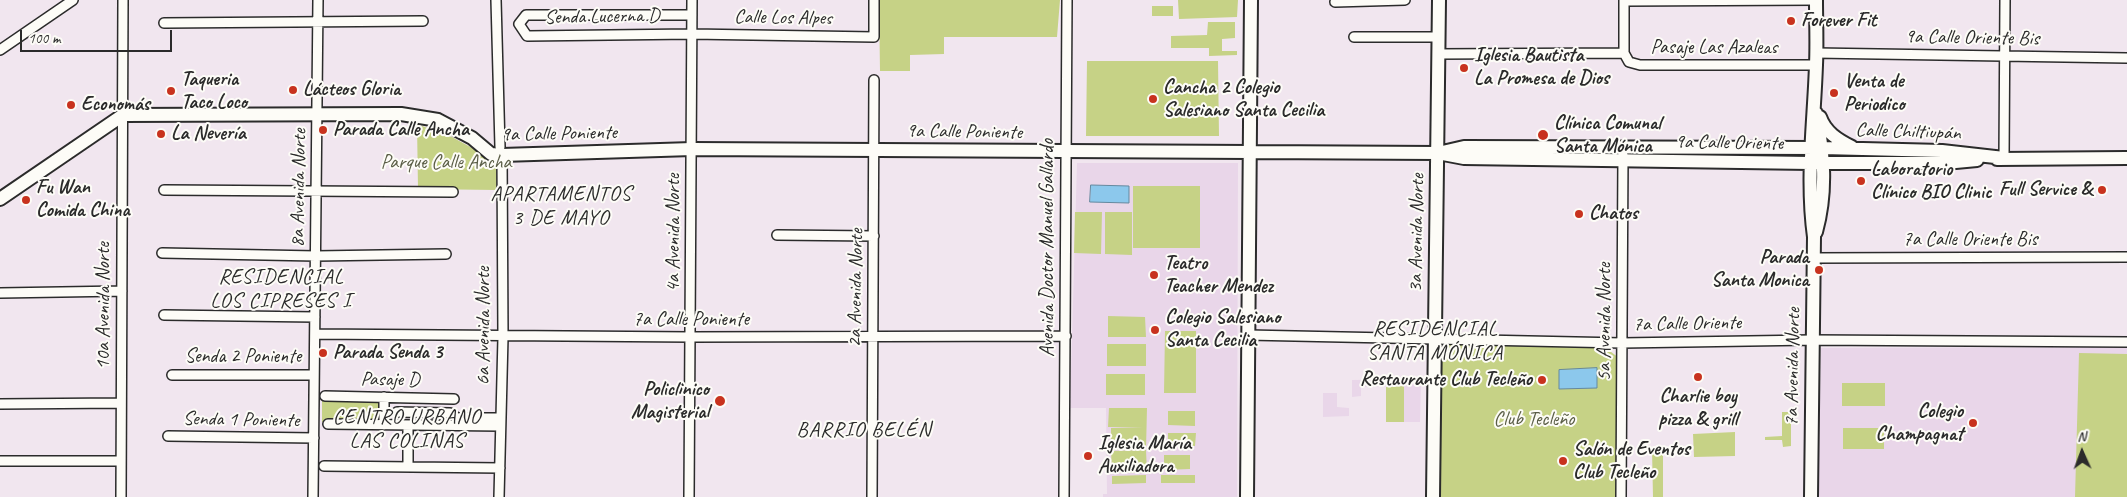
<!DOCTYPE html>
<meta charset="utf-8">
<style>
body{margin:0}
#map{position:relative;width:2127px;height:497px;overflow:hidden;background:#f1e6ef;font-family:Caveat,sans-serif}
canvas{display:block}
.north{position:absolute;left:2057px;top:427px;width:50px;height:50px;-webkit-text-stroke:4px #fdfcf7;paint-order:stroke;rotate:358deg;font-size:14px;font-weight:700;line-height:20px;text-align:center;color:#2b2b2b}
.north::after{content:'';display:block;margin:auto;width:18px;height:22px;background:#2b2b2b;clip-path:polygon(50% 0,100% 100%,50% 72%,0 100%)}
.scale{position:absolute;left:20px;top:30px;width:152px;height:22px;box-sizing:border-box;border:2px solid #2b2b2b;border-top:0;padding-left:6px;font-size:15px;line-height:18px;white-space:nowrap;color:#2b2b2b;-webkit-text-stroke:4px #fdfcf7;paint-order:stroke}
</style>
<div id="map">
<canvas width="2127" height="497"></canvas>
<div class="north">N</div>
<div class="scale">100 m</div>
</div>
<script>
const ctx = document.querySelector('canvas').getContext('2d');
ctx.lineJoin = 'round';
function paint(path, color) { ctx.fillStyle = color; ctx.fill(path, 'evenodd'); }
function trace(path, color, width, dash) { ctx.strokeStyle = color; ctx.lineWidth = width; ctx.lineCap = dash ? 'butt' : 'round'; ctx.setLineDash(dash || []); ctx.stroke(path); }
function write(font, color, halo, rows, align = 'center') {
  ctx.font = font + ' Caveat,sans-serif'; ctx.lineWidth = 4; ctx.setLineDash([]); ctx.textBaseline = 'middle'; ctx.strokeStyle = halo; ctx.fillStyle = color; for (const [text, x, y, turn = 0] of rows) {
    ctx.save(); ctx.translate(x, y); ctx.rotate((+turn || 0) * Math.PI / 180); ctx.textAlign = isNaN(turn) ? turn : align; if (halo) ctx.strokeText(text, 0, 0); ctx.fillText(text, 0, 0); ctx.restore();
  }
}
paint(new Path2D(`
 M1077,163H1238L1237,497H1103V494H1107L1106,408H1070Z
 M2127,347V497H1818L1821,348Z
 M1421,379L1420,422H1404V386L1361,387V396L1352,397V380Z
 M1323,393H1337V407L1349,408V416L1323,417Z`), '#e9d6e9');
paint(new Path2D(`
 M879,0H1060L1057,37H944V54L910,55V71H880Z
 M1178,0H1238L1237,17L1179,19Z
 M1152,6H1173V16H1152Z
 M1208,22H1235V38L1222,39V51H1237V55L1209,56V48H1171V36L1207,35Z
 M1087,61H1218L1219,136H1086Z
 M417,124L452,137L496,161L497,190L418,189Z
 M1133,186H1200V248H1133Z
 M1075,212H1102L1101,254L1074,253Z
 M1105,212H1132V255L1105,254Z
 M1108,316L1145,317L1146,337H1108Z
 M1165,331H1196V393H1164Z
 M1447,342L1602,345L1619,358L1618,497H1437L1439,356Z
 M1107,344H1146V366H1107Z
 M2079,353L2127,354V497H2075Z
 M1106,374H1145V395H1106Z
 M1842,383H1885V406H1842Z
 M1404,386V422H1386V387Z
 M322,399L380,400V423L322,422Z
 M1109,408H1147L1146,449L1111,450V428L1143,427H1108Z
 M1168,411H1195V426L1168,425Z
 M1782,412H1791V446L1783,447L1782,440H1765V437L1782,436Z
 M1843,428H1884V449H1843Z
 M1735,432V456L1694,457L1693,434Z
 M1168,433H1196L1195,446H1168Z
 M1652,449H1663V497H1653Z
 M1146,450L1147,473H1112L1111,451Z
 M1164,455H1190V469L1164,470Z
 M1146,475V483L1112,484V476Z
 M1161,475H1195V483H1161Z`), '#c6d286');
const water = new Path2D(`
 M1091,185L1129,186V203L1090,202Z
 M1597,368V388L1559,389V370Z`);
paint(water, '#8cc8ec');
trace(water, '#65899f', 1);
const street = new Path2D(`
 M496,0L500,147
 M1624,0V53L1629,62L1640,65H1816
 M1624,1L1816,0
 M1335,2L1405,0
 M692,15H526L519,24L527,36L692,34L874,37V0
 M164,23L423,21
 M1354,37H1439
 M0,50L73,0
 M1816,53L2127,58
 M1438,54L1624,53
 M2004,158L2005,0
 M164,190L453,192
 M777,235L874,236
 M162,253L316,256L446,254
 M1814,258L2127,257
 M0,293L122,291
 M164,315L315,317
 M315,334L691,337L1066,336
 M1248,335L1622,343L1812,340L2127,342
 M172,375H314
 M325,396L454,399
 M0,404L121,403
 M397,412L450,413L457,418H501
 M328,424L500,426
 M384,425V397
 M168,436L314,438
 M0,461H121
 M324,466L500,468
 M408,467V425
 M121,497L123,0
 M313,497L318,0
 M499,497L503,337L502,155
 M689,497L692,0
 M872,497L874,80
 M1064,497L1067,0
 M1621,497L1623,155`);
const secondary = new Path2D(`
 M1820,117C1825,132 1838,140 1852,147
 M1443,154L1464,158L1810,163H1945L1977,160
 M1997,159L2127,158
 M0,199L123,115L401,114L438,120L472,138L491,154L502,155L692,149L1438,153L1464,147L1823,148L1942,151L2004,158
 M1816,232C1827,192 1824,153 1816,113
 M1247,497L1251,0
 M1433,497L1439,0
 M1811,497L1814,237C1806,179 1814,123 1816,65C1817,43 1816,22 1816,0`);
trace(street, '#2b2b2b', 12);
trace(secondary, '#2b2b2b', 16);
trace(street, '#fdfcf7', 9);
trace(secondary, '#fdfcf7', 12);
for (const [x, y, r, color] of [
 [1791,21,5,"#c8321e"],
 [1464,68,5,"#c8321e"],
 [293,90,5,"#c8321e"],
 [171,91,5,"#c8321e"],
 [1834,93,5,"#c8321e"],
 [1153,99,5,"#c8321e"],
 [71,105,5,"#c8321e"],
 [323,130,5,"#c8321e"],
 [161,134,5,"#c8321e"],
 [1543,135,6,"#c8321e"],
 [1861,181,5,"#c8321e"],
 [2102,190,5,"#c8321e"],
 [26,200,5,"#c8321e"],
 [1579,214,5,"#c8321e"],
 [1819,270,5,"#c8321e"],
 [1154,275,5,"#c8321e"],
 [1155,330,5,"#c8321e"],
 [323,353,5,"#c8321e"],
 [1698,377,5,"#c8321e"],
 [1542,380,5,"#c8321e"],
 [720,401,6,"#c8321e"],
 [1973,423,5,"#c8321e"],
 [1088,456,5,"#c8321e"],
 [1563,461,5,"#c8321e"]
]) { const dot = new Path2D(); dot.arc(x, y, r, 0, 2 * Math.PI); ctx.fillStyle = color; ctx.fill(dot); trace(dot, '#fdfcf7', 2); }
write('20px', '#2b2b2b', '#fdfcf7', [
 ["Senda Lucerna D",602,17,-1],
 ["Calle Los Alpes",783,18,1],
 ["9a Calle Oriente Bis",1972,38,1],
 ["Pasaje Las Azaleas",1714,48],
 ["9a Calle Poniente",964,132,1],
 ["Calle Chiltiupán",1908,132,2],
 ["9a Calle Poniente",559,134,-1],
 ["9a Calle Oriente",1729,143,1],
 ["8a Avenida Norte",299,188,-89],
 ["4a Avenida Norte",674,233,-90],
 ["3a Avenida Norte",1417,233,-89],
 ["7a Calle Oriente Bis",1970,240],
 ["Avenida Doctor Manuel Gallardo",1048,248,-90],
 ["2a Avenida Norte",856,288,-89],
 ["10a Avenida Norte",104,306,-90],
 ["7a Calle Poniente",691,320],
 ["5a Avenida Norte",1605,322,-90],
 ["7a Calle Oriente",1687,324,-1],
 ["6a Avenida Norte",484,326,-90],
 ["Senda 2 Poniente",243,357],
 ["7a Avenida Norte",1793,367,-89],
 ["Pasaje D",390,380,1],
 ["Senda 1 Poniente",241,420,1]
]);
write('bold 20px', '#2b2b2b', '#fdfcf7', [
 ["Forever Fit",1801,21],
 ["Iglesia Bautista",1474,56],
 ["La Promesa de Dios",1474,79],
 ["Taqueria",181,80],
 ["Taco Loco",181,103],
 ["Venta de",1844,82],
 ["Periodico",1844,105],
 ["Cancha 2 Colegio",1163,88],
 ["Salesiano Santa Cecilia",1163,111],
 ["Lácteos Gloria",303,90],
 ["Economás",81,105],
 ["Clínica Comunal",1554,124],
 ["Santa Mónica",1554,147],
 ["Parada Calle Ancha",333,130],
 ["La Nevería",171,134],
 ["Laboratorio",1871,170],
 ["Clínico BIO Clinic",1871,193],
 ["Fu Wan",36,188],
 ["Comida China",36,211],
 ["Full Service &",2092,190,"right"],
 ["Chatos",1589,214],
 ["Parada",1809,258,"right"],
 ["Santa Monica",1809,281,"right"],
 ["Teatro",1164,264],
 ["Teacher Mendez",1164,287],
 ["Colegio Salesiano",1165,318],
 ["Santa Cecilia",1165,341],
 ["Parada Senda 3",333,353],
 ["Restaurante Club Tecleño",1532,380,"right"],
 ["Policlinico",709,390,"right"],
 ["Magisterial",709,413,"right"],
 ["Charlie boy",1698,397,"center"],
 ["pizza & grill",1698,420,"center"],
 ["Colegio",1963,412,"right"],
 ["Champagnat",1963,435,"right"],
 ["Iglesia María",1098,444],
 ["Auxiliadora",1098,467],
 ["Salón de Eventos",1573,450],
 ["Club Tecleño",1573,473]
], 'left');
write('20px', '#5a5d46', '#fdfcf7', [
 ["Parque Calle Ancha",446,163],
 ["Club Tecleño",1534,420]
]);
ctx.letterSpacing = '1px';
write('21px', '#2b2b2b', '#fdfcf7', [
 ["APARTAMENTOS",561,194],
 ["3 DE MAYO",561,218],
 ["RESIDENCIAL",281,277],
 ["LOS CIPRESES I",281,301],
 ["RESIDENCIAL",1435,329],
 ["SANTA MÓNICA",1435,353],
 ["CENTRO URBANO",407,417],
 ["LAS COLINAS",407,441],
 ["BARRIO BELÉN",864,430]
]);
ctx.letterSpacing = '0px';
</script>
